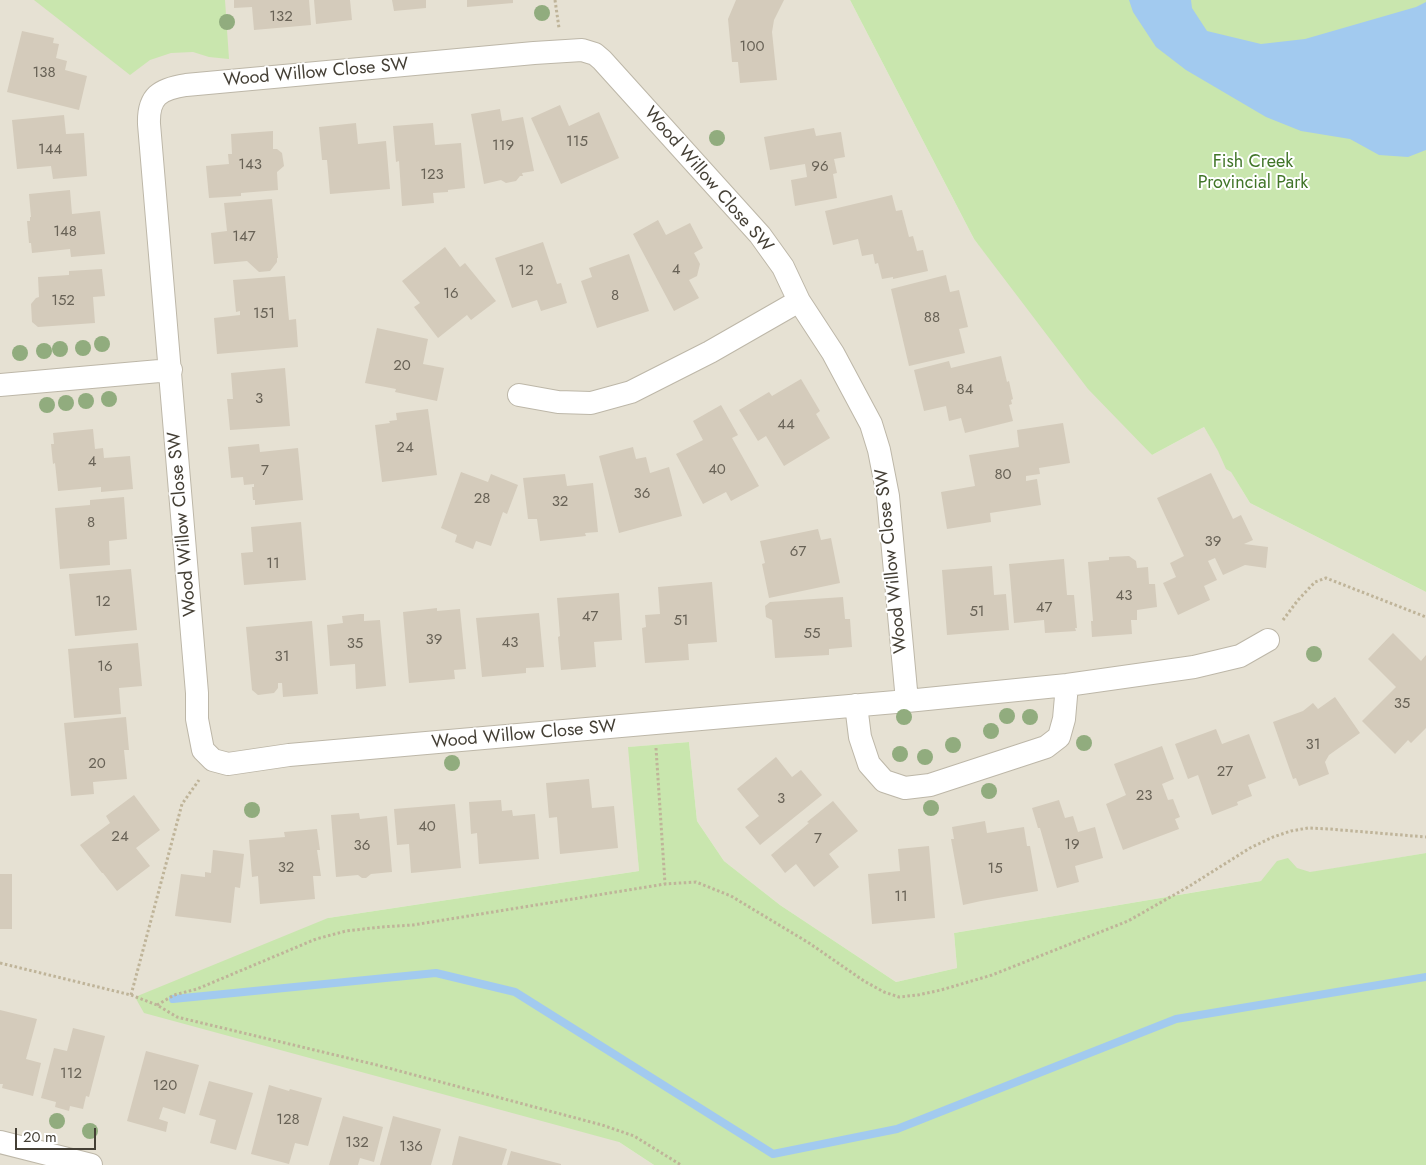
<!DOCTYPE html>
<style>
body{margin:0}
#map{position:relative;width:1426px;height:1165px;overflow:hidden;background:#f2efe5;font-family:Jost,sans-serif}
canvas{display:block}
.scale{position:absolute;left:15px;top:1128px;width:81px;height:22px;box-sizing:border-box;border:2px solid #443f35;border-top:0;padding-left:6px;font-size:15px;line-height:18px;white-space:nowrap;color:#443f35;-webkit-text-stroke:4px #fff;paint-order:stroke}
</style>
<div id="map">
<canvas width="1426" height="1165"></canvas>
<div class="scale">20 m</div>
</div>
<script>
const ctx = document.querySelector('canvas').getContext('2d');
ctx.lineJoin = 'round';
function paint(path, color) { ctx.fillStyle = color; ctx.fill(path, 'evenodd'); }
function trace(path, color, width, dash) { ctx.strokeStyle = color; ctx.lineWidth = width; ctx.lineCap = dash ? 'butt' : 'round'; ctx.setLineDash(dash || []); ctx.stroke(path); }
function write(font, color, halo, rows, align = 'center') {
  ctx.font = font + ' Jost,sans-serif'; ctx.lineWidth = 4; ctx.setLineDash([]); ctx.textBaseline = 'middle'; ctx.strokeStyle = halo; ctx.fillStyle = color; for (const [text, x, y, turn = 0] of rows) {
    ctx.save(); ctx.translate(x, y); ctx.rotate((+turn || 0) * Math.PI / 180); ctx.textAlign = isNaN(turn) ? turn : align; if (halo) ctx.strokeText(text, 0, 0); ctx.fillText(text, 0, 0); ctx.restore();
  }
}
paint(new Path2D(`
 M0,0H850L974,239L1152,455L1204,427L1250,503L1426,592V853L954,933L957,968L896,982L780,905L724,861L697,821L689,742L629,747L639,871L328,918L619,1142L654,1165H0Z`), '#e6e1d3');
paint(new Path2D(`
 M34,0H225L229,59L209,57L193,52L171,53L150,60L130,75Z
 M850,0H1426V592L1250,503L1231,472L1226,469L1218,451L1204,427L1152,455L1088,389L974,239Z
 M689,742L697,821L724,861L780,905L896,982L957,968L954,933L1261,881L1277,861L1288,858L1297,868L1310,872L1426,853V1165H654L619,1142L144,1013L135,997L328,918L639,871L628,747Z`), '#c9e6ae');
paint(new Path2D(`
 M1129,0H1191L1192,8L1207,31L1261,44L1305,39L1416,7L1426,2V150L1408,157L1379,155L1350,139L1301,131L1266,117L1186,70L1156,47L1133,12Z`), '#a2caef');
trace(new Path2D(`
 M173,999L436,973L515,992L773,1154L897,1129L1176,1019L1426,977`), '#a2caef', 8);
paint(new Path2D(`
 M234,0H309L311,25L254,30L252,7L234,8Z
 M314,0H350L352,20L316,24Z
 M392,0H426V8L394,11Z
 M467,0H513V3L467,7Z
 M736,0H784L774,20L772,32L777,80L740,83L738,62H732L728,19Z
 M22,31L54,38L53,43L59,44L56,58L67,61L65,70L87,76L79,110L7,92Z
 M560,105L569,126L599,112L619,158L561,184L531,118Z
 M500,109L502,121L523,117L534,171L522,173L523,176H520L516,181L506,183L501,180L484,184L471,114Z
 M64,115L66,134L84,133L87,176L53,179L51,166L17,169L12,120Z
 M356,123L358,144L386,141L390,189L330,194L327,160H322L319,127Z
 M433,123L435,145L461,143L465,188L448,190V192L433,193L434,203L402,206L399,161L396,162L393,126Z
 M814,128L816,136L841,132L845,157L834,159L837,173L833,174L837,198L795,206L791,180L807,177L805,164L770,170L764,137Z
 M273,131V149H277L282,153L284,166L277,172L278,190L241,193V196L209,198L206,166L229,164L228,154H232L231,134Z
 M70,190L72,214L100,211L105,254L71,257L70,249L32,253L31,243H29L27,221H30V217H31L29,194Z
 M892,195L896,211L902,210L909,237L913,236L917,251L923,250L928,271L893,279V277L882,279L878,263L875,264L873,254L862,256L858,239L833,245L825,211Z
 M272,199L278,258H277V262L270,271L259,272L247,261L214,264L211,233L227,231L224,203Z
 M658,220L666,235L690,223L703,248L694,253L700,264L697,276L689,280L699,298L674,311L633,234Z
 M543,242L557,284L561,283L567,303L541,311L537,300L512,308L495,258Z
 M445,247L460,267L465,263L496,301L471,320L467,315L438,338L414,307L420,303L402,281Z
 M629,254L649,311L597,328L581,281L592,277L589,268Z
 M102,269L105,296L93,297L95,323L38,327L32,322L31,304L36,298L39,297L38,277L69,275V271Z
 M946,275L950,292L959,290L968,327L959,329L965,353L909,366L891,289Z
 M285,276L289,320L296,319L298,347L217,354L214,318L240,315V311L236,312L233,280Z
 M377,328L428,339L423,364L444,368L437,401L395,392L396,389L365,383Z
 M1001,356L1007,382L1009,381L1013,399L1011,400L1012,404L1009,405L1013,421L965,433L961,418L949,421L946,406L924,411L914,370L949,361L951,368Z
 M285,368L290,426L230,430L227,399H233L231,373Z
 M801,379L820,411L816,414L830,438L784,466L766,436L758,441L739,410L769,392L772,396Z
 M721,405L738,435L732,438L759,486L731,501L726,492L703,504L676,454L703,440L693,421Z
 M428,409L437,475L382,482L375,425L390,423L389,421L397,420L396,413Z
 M1063,423L1070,463L1039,468L1040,474L1026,476V481L1037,479L1041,505L990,513L991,522L947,529L941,492L975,486L969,455L1019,447L1017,430Z
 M93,429L95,449L103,448L104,458L130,456L133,489L101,492V487L58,491L55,463L53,464L51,444H54L53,433Z
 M259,444L260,452L298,448L303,500L255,505V500H253L252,487H254V484L244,485L243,477L231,478L228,447Z
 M633,447L636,459L646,457L650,473L669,467L682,516L619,533L599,456Z
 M461,472L488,482L491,474L518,485L507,514L503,512L491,546L476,541L473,549L455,542L457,535L441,528Z
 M1211,473L1233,519L1241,515L1253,540L1244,544L1268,547L1266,568L1245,565L1223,575L1215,558L1208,561L1217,580L1204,586L1210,600L1178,615L1163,583L1176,577L1170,563L1184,556L1157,498Z
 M565,474L567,486L593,483L598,532L585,533L586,536L540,541L537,519H528L523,478Z
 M124,497L127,539L109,541L110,565L60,569L55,508L90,505V500Z
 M301,522L306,580L244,585L241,553L253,552L251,527Z
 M818,529L821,540L831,538L840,583L769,598L762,564L765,563L760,541Z
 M1129,556L1136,561L1137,568L1148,567L1149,584H1155L1157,607L1137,610V620H1131L1132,634L1092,637L1091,621H1093L1088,562L1109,560V557Z
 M1064,559L1067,595H1074L1077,628H1075L1076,631L1045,633L1044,620L1014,623L1009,564Z
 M992,566L994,595L1006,594L1009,630L947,635L942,570Z
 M131,569L137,630L75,636L69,574Z
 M712,582L717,642L688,644L689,660L645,663L642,628L646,627L645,615L660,614L658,587Z
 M619,593L622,640L594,642L596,667L561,670L558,637L560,636L557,598Z
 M843,597L845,619H850L852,647L829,649V655L775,658L772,620L766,617L765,606L770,602Z
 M437,608V611L460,609L466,669L454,670L455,679L409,683L403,612Z
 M539,613L544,667L526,668V673L482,677L476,618Z
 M360,614H364V621L380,620L386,686L356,689L355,664L330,666L327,625L343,623L342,616Z
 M312,621L318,694L283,697L282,683H278V688L274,693L258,695L252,690L246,627Z
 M1393,633L1421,661L1426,655V728L1411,743L1408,740L1395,754L1362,721L1396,687L1368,659Z
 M138,643L142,686L119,688L121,714L74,718L68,649Z
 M1335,697L1360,733L1329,755L1325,762L1329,774L1299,786L1296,778L1293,779L1273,722L1303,711L1313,703L1318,709Z
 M126,717L129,750H124L127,779L93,782L94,794L71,796L64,723Z
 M1216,729L1222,744L1249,734L1266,778L1248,785L1252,796L1237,802L1238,805L1212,815L1198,775L1188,779L1175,744Z
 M1162,746L1174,779L1162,784L1168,800L1173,799L1180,817L1175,819L1179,829L1123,850L1106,804L1126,795L1114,764Z
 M776,757L792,777L801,770L822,795L760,845L745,827L759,816L737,789Z
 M589,779L592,808L614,806L618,848L560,854L557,817L549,818L546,783Z
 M134,795L160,830L136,848L150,866L117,891L103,873H102L80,845L110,823L106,816Z
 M501,800L502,811L512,810L513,816L535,814L539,859L479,864L477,833L471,834L469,802Z
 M1059,800L1065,818L1073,816L1078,832L1095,827L1103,858L1075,866L1079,882L1057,888L1040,828H1038L1032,808Z
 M833,801L858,831L829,854L839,867L814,887L796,864L785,873L771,855L809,823L807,822Z
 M455,804L461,868L411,873L409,844L397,845L394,809Z
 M359,813L360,819L387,816L392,872L371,874L366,878H362L358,875L336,877L331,815Z
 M985,821L987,833L1024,827L1027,846H1030L1038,891L981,901L963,905L951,839H954L952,827Z
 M317,829L320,850H317L321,876H313L315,899L260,904L258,876L252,877L249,840L285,837L284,832Z
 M929,846L935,918L872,924L868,874L900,871L898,849Z
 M213,850L244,854L240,888L235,887L231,923L175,916L181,874L205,877V872L211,873Z
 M0,874H12V929H0Z
 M0,1010L37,1019L26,1059L41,1063L33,1096L2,1088L3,1084H0Z
 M73,1028L105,1036L89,1097L86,1096L83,1109L70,1106L69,1111L55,1107L56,1102L41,1098L54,1048L67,1051Z
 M146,1051L199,1065L185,1114L163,1107L159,1119L168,1122L166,1132L127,1121Z
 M209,1081L253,1093L236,1150L210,1143L216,1120L199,1115Z
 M269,1085L289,1091L290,1089L322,1098L308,1146L295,1143L289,1164L251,1154Z
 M343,1116L383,1127L374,1162L360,1158L358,1165H329Z
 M393,1116L441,1129L431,1165H380Z
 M459,1136L507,1149L502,1165H452Z
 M511,1151L561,1164V1165H507Z`), '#d4cbbb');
const minor = new Path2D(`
 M582,50L595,54L602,60L760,235L783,267L799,301L833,353L871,424L879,450L888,496L907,701L289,755L228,764L213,760L203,750L197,719V693L149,124C148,96 160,89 186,85L534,53Z
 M0,385L171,370
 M519,395L558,402L591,403L631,392L710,352L799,301
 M907,701L1067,685L1194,667L1240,656L1268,640
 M856,705L860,737L869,764L884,781L905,788L930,785L1046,747L1059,737L1064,719L1067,685
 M0,1142L91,1165`);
trace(minor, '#bdb7a8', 24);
trace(new Path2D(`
 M555,0L559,28
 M1283,620L1298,600L1315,582L1326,578L1426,617
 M656,748L665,884
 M0,963L131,995L157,1005L177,1017L377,1065L602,1125L634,1136L681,1165
 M131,995L182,804L199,780
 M157,1005L174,995L197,989L316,939L346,931L381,927L413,925L665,884L696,882L731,896L809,943L864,981L884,992L899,997L918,995L941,990L992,975L1128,921L1188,887L1250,848L1273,837L1291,831L1308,828L1329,829L1426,837`), '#bfb499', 3, [2.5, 2.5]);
trace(minor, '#fff', 22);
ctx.fillStyle = '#91ac7e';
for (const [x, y] of [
 [542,13],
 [227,22],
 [717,138],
 [102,344],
 [83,348],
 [60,349],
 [44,351],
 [20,353],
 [109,399],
 [86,401],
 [66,403],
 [47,405],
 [1314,654],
 [1007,716],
 [904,717],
 [1030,717],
 [991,731],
 [1084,743],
 [953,745],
 [900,754],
 [925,757],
 [452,763],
 [989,791],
 [931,808],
 [252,810],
 [57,1121],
 [90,1131]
]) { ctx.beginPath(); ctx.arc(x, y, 8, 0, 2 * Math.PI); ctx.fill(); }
write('15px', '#686256', null, [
 ["132",281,17],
 ["100",752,47],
 ["138",44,73],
 ["115",577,142],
 ["119",503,146],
 ["144",50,150],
 ["143",250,165],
 ["96",820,167],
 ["123",432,175],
 ["148",65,232],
 ["147",244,237],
 ["4",676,270],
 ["12",526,271],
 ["16",451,294],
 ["8",615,296],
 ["152",63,301],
 ["151",264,314],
 ["88",932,318],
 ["20",402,366],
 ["84",965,390],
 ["3",259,399],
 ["44",786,425],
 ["24",405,448],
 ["4",92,462],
 ["40",717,470],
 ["7",265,471],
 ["80",1003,475],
 ["36",642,494],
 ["28",482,499],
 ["32",560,502],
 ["8",91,523],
 ["39",1213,542],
 ["67",798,552],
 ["11",273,564],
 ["43",1124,596],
 ["12",103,602],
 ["47",1044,608],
 ["51",977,612],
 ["47",590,617],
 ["51",681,621],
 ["55",812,634],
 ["39",434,640],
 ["43",510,643],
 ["35",355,644],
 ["31",282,657],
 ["16",105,667],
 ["35",1402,704],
 ["31",1313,745],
 ["20",97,764],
 ["27",1225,772],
 ["23",1144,796],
 ["3",781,799],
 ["40",427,827],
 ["24",120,837],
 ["7",818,839],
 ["19",1072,845],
 ["36",362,846],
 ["32",286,868],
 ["15",995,869],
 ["11",901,897],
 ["112",71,1074],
 ["120",165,1086],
 ["128",288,1120],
 ["132",357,1143],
 ["136",411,1147]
]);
write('18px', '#443f35', '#fff', [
 ["Wood Willow Close SW",316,73,-5],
 ["Wood Willow Close SW",708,180,49],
 ["Wood Willow Close SW",183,524,-95],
 ["Wood Willow Close SW",892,561,-96],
 ["Wood Willow Close SW",524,735,-5]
]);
write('18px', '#417529', '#fff', [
 ["Fish Creek",1253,163],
 ["Provincial Park",1253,184]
]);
</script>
